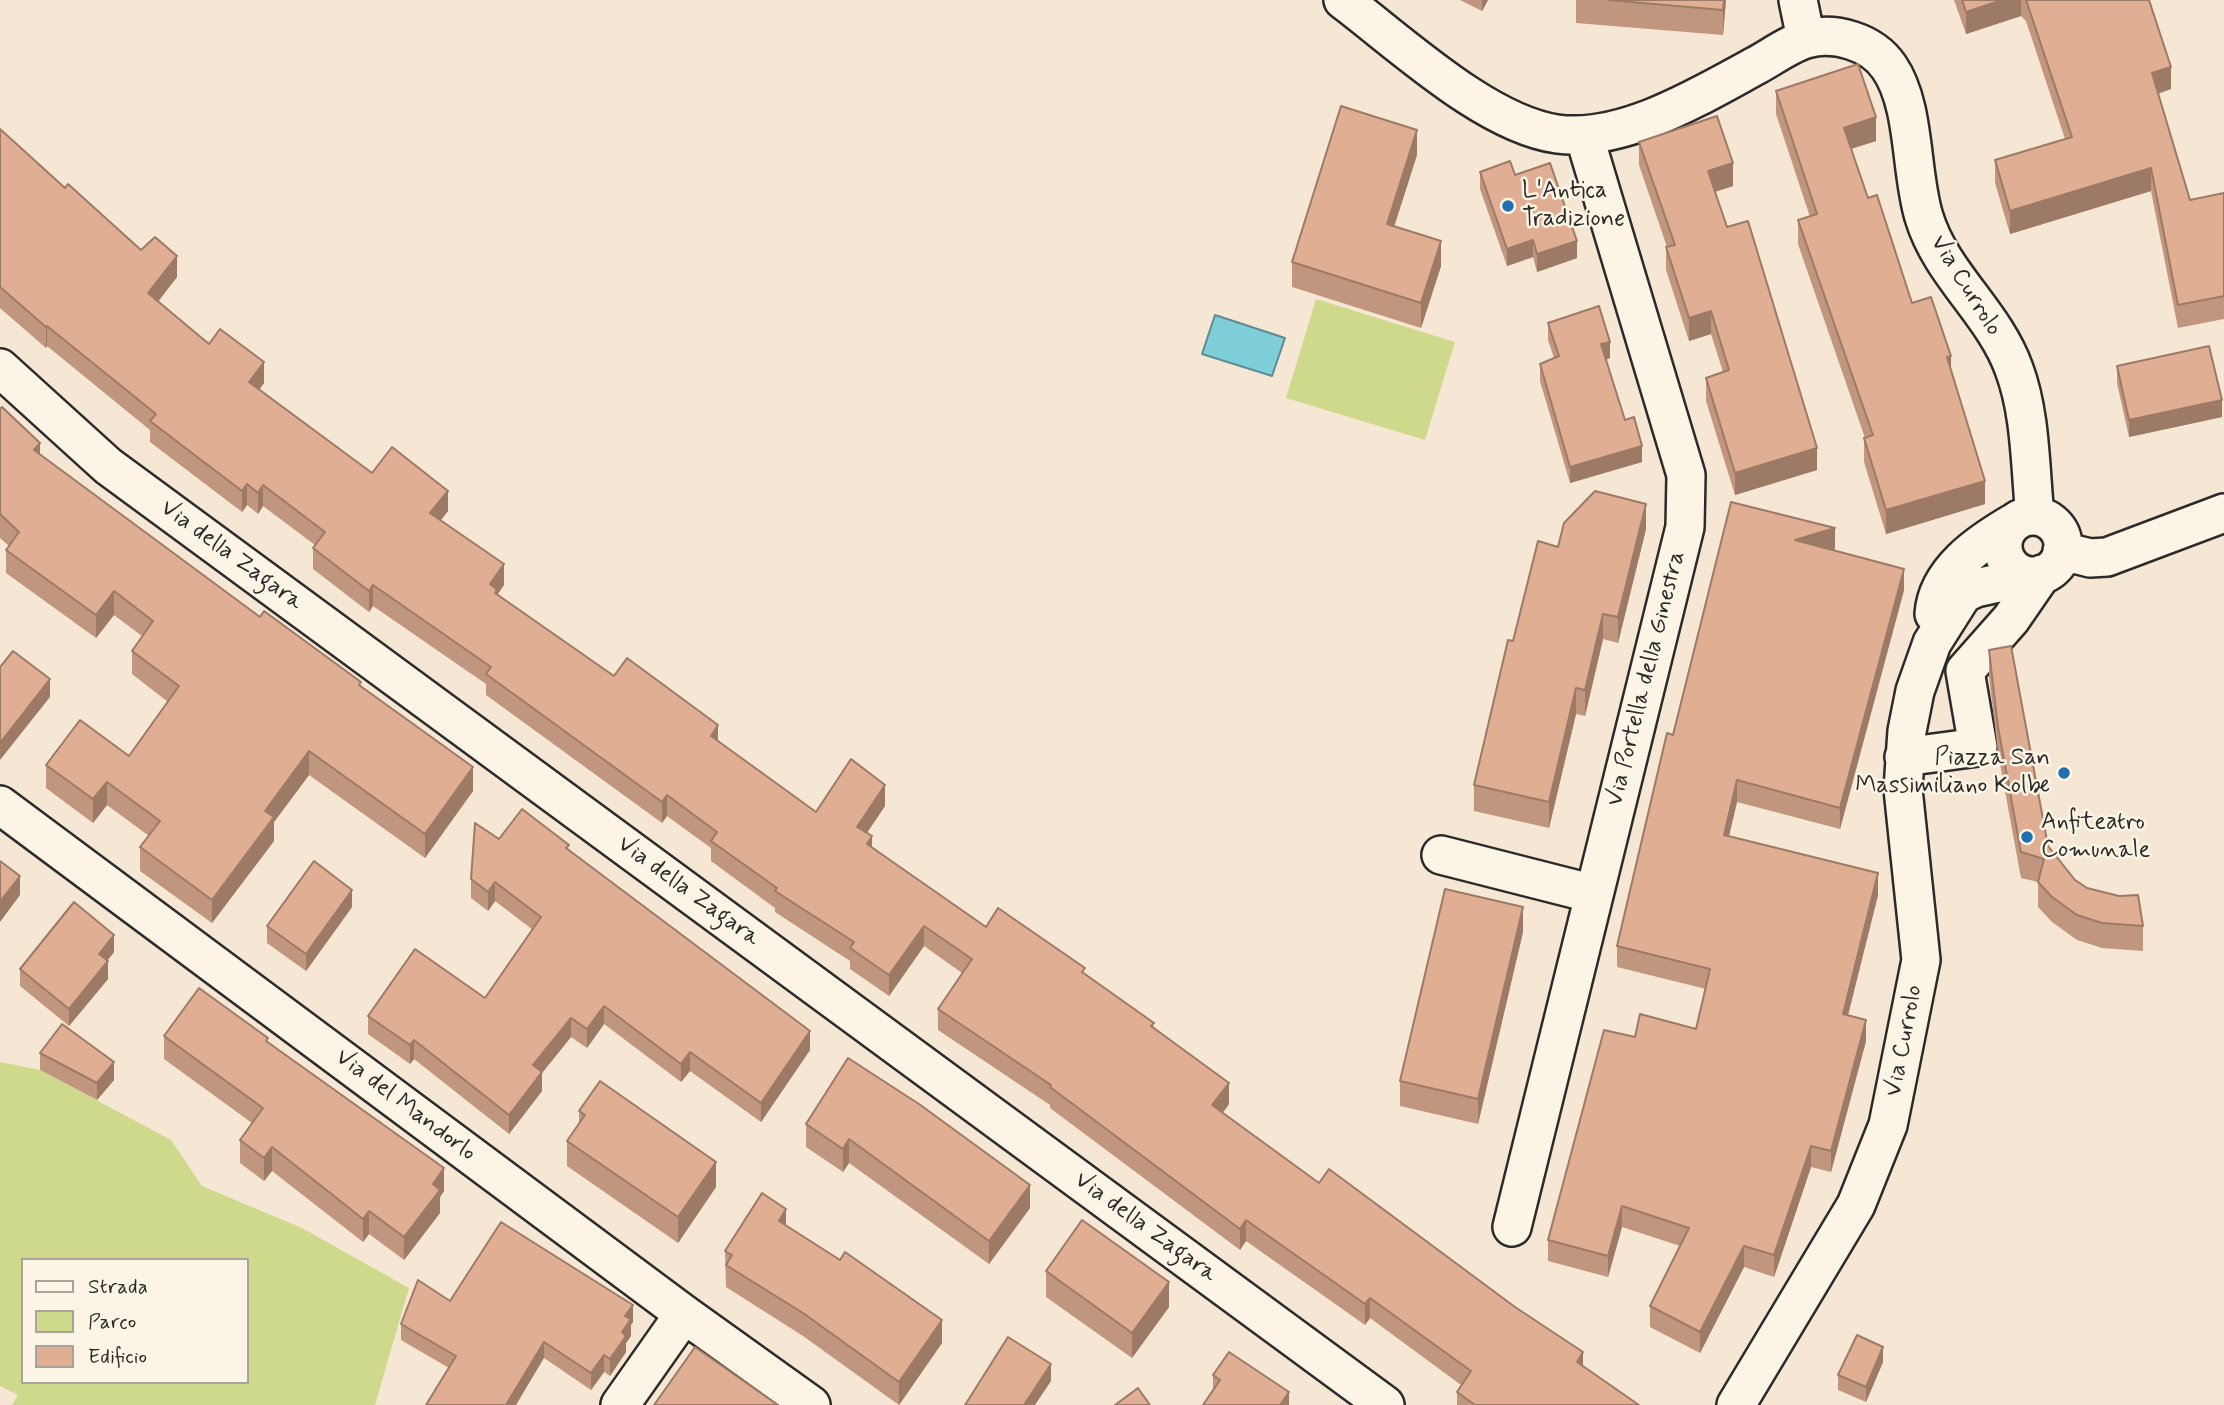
<!DOCTYPE html>
<style>
body{margin:0}
#map{position:relative;width:2224px;height:1405px;overflow:hidden;background:#f6e7d4;font-family:Mynerve,sans-serif}
canvas{display:block}
.legend{position:absolute;left:21px;top:1258px;width:228px;height:126px;box-sizing:border-box;background:#fcf5e5;border:2px solid #a8a49b;margin:0;padding:9px 12px;list-style:none;font-size:21px;color:#2b2b2b}
.legend li{display:flex;align-items:center;gap:14px;height:35px}
.legend b{width:35px;border:2px solid #a8a49b}
</style>
<div id="map">
<canvas width="2224" height="1405"></canvas>
<ul class="legend">
<li><b style="height:9px;background:#fcf5e5"></b>Strada</li>
<li><b style="height:19px;background:#ced98c"></b>Parco</li>
<li><b style="height:19px;background:#e0ae92"></b>Edificio</li>
</ul>
</div>
<script>
const ctx = document.querySelector('canvas').getContext('2d');
ctx.lineJoin = 'round';
function paint(path, color) { ctx.fillStyle = color; ctx.fill(path, 'evenodd'); }
function trace(path, color, width, dash) { ctx.strokeStyle = color; ctx.lineWidth = width; ctx.lineCap = dash ? 'butt' : 'round'; ctx.setLineDash(dash || []); ctx.stroke(path); }
function write(font, color, halo, rows, align = 'center') {
  ctx.font = font + ' Mynerve,sans-serif'; ctx.lineWidth = 5; ctx.setLineDash([]); ctx.textBaseline = 'middle'; ctx.strokeStyle = halo; ctx.fillStyle = color; for (const [text, x, y, turn = 0] of rows) {
    ctx.save(); ctx.translate(x, y); ctx.rotate((+turn || 0) * Math.PI / 180); ctx.textAlign = isNaN(turn) ? turn : align; if (halo) ctx.strokeText(text, 0, 0); ctx.fillText(text, 0, 0); ctx.restore();
  }
}
paint(new Path2D(`
 M1316,299L1455,342L1425,440L1286,398Z
 M0,1062L40,1070L171,1140L202,1186L302,1228L409,1288L375,1405H12L18,1395L0,1386ZM23,1260H247V1382H23Z`), '#ced98c');
const water = new Path2D(`
 M1215,315L1285,338L1272,376L1202,354Z`);
paint(water, '#7ecfd9');
trace(water, '#5d8d93', 2);
const minor = new Path2D(`
 M1343,0C1400,43 1486,124 1557,134C1623,143 1700,96 1757,65C1772,57 1789,44 1806,39C1835,31 1872,42 1889,67C1916,106 1910,172 1924,217C1941,274 1994,313 2014,369C2031,414 2030,468 2035,516
 M1798,0L1806,39
 M0,368L108,466L1385,1405
 M2003 546a30 30 0 1 1 60 0a30 30 0 1 1-60 0Z
 M2062,551L2090,558L2107,557L2224,513
 M1934,614C1937,571 1979,543 2013,523
 M1904,757L1978,747L1965,671L2011,619L2042,574
 M0,805L684,1314L811,1405
 M1441,855L1594,894
 M1512,1227L1685,527L1686,475L1584,135
 M620,1405L684,1314
 M1736,1405L1856,1205L1888,1125L1921,960L1903,789L1907,731L1915,691L1932,643L1963,594L1976,588L2030,576`);
trace(minor, '#2b2b2b', 42);
trace(minor, '#fcf5e5', 37);
paint(new Path2D(`
 M1460,0H1488L1482,11Z
 M1576,0H1726L1723,35L1576,23Z
 M1954,0H2149L2171,89L2158,93L2190,200L2224,193V319L2178,328L2151,191L2010,234L1995,183V160L2065,139L2026,21L2021,16L1966,34Z
 M1776,91L1876,141L1851,149L1868,198L1912,303L1951,370L1985,504L1886,534L1864,462V438H1865L1798,244V220L1810,217L1776,114Z
 M0,129L65,188L141,250L177,277L158,302L209,344L264,383L259,390L372,473L448,511L441,520L504,585L497,595L614,676L718,741L816,812L885,806L867,833L872,847L986,927L1085,974L1154,1027L1229,1104L1223,1113L1319,1183L1639,1405H1457V1392L1461,1385L1370,1318L1365,1325L1246,1241L1240,1250L1050,1108V1105L938,1030V1009L962,973L924,946L889,996L850,969V961L775,912V908L711,861V848L667,816L662,823L486,695V684L373,606L369,612L313,569V548L315,545L263,506L258,514L247,505L242,512L150,442V430L47,346L46,348L0,308Z
 M1639,142L1733,186L1715,192L1817,470L1735,495L1706,401V378L1723,372L1711,334L1689,341L1666,270V247H1667L1639,165Z
 M1417,155L1394,226L1441,266L1421,328L1292,287V262Z
 M1480,172L1515,175L1577,258L1537,272L1533,257L1507,266L1480,189Z
 M1548,323L1610,358L1606,360L1625,420L1642,462L1570,483L1540,381V364L1554,358L1548,340Z
 M2117,366L2222,417L2129,437L2117,383Z
 M0,409L40,455L260,617L361,687L473,791L425,858L309,775L274,822V841L212,923L140,871V847L149,836L107,805L93,823L46,788V765L129,756L168,702L132,674V651L142,636L114,615L96,638L6,573V550L9,546L0,538Z
 M1731,502L1835,549L1832,550L1904,590L1840,829L1737,802L1729,836L1878,895L1848,1015L1866,1041L1831,1172L1811,1167L1774,1277L1744,1267L1700,1353L1650,1327V1306L1680,1246L1622,1227L1608,1277L1548,1261V1240L1635,1037L1696,1029L1706,989L1617,967V946L1673,735Z
 M1646,529L1618,643L1603,639L1585,716L1576,714L1549,828L1474,811V785L1513,641L1558,547Z
 M1989,650L2048,846L2075,880L2143,926V951L2102,948L2077,940L2052,922L2038,907V882L2021,878L1998,753L1989,676Z
 M499,839L569,850L810,1050L761,1122L690,1071L681,1082L604,1024L587,1048L571,1037L542,1073V1091L509,1134L414,1059L410,1064L368,1034V1016L485,998L533,930L495,901L488,911L471,898V879Z
 M352,907L306,971L267,943V926Z
 M1523,932L1478,1124L1400,1106V1081Z
 M114,952L107,961L108,979L69,1026L20,986V969Z
 M164,1036L268,1042L444,1191L440,1197V1213L404,1260L369,1234L363,1242L272,1171L264,1181L240,1163V1140L252,1123L164,1059Z
 M40,1053L114,1080L97,1100L40,1070Z
 M919,1104L1030,1208L989,1264L849,1163L843,1172L806,1147V1124Z
 M579,1111L716,1187L678,1243L567,1166V1141L579,1123Z
 M786,1225L942,1343L899,1405L803,1336L726,1287L725,1251Z
 M1046,1271L1169,1307L1132,1358L1046,1297Z
 M450,1301L633,1322L631,1325V1336L626,1343V1352L610,1376L604,1372L591,1390L544,1358L449,1368L401,1340V1324Z
 M1883,1362L1866,1402L1838,1390V1375Z
 M1213,1375L1289,1405L1213,1391Z`), '#c1967e');
paint(new Path2D(`
 M1482,0H1488L1482,11Z
 M1724,0H1726L1723,35V10Z
 M2002,0H2021V16L1966,34V12Z
 M2171,67V89L2152,96V73Z
 M1876,117V141L1844,151V128Z
 M1417,130V155L1387,249V224Z
 M1733,163V186L1708,194V171Z
 M2151,168V191L2010,234V211Z
 M1533,240V257L1507,266V249Z
 M1441,241V266L1421,328V303Z
 M1577,241V258L1537,272V254Z
 M177,256V277L148,314V293Z
 M1711,311V334L1689,341V318Z
 M47,326V346L46,348V327Z
 M1610,342V358L1601,361V344Z
 M1951,356V380L1947,357Z
 M264,362V383L249,403V382Z
 M2222,400V417L2129,437V420Z
 M40,443V467L34,450Z
 M1642,446V462L1570,483V467Z
 M1817,448V470L1735,495V473Z
 M1985,481V504L1886,534V510Z
 M247,484V505L242,512V491Z
 M263,485V506L258,514V493Z
 M448,491V511L430,534V513Z
 M1646,504V529L1618,643V617Z
 M1835,528V549L1795,561V540Z
 M504,564V585L497,595V611L490,584Z
 M1904,569V590L1840,829V808Z
 M373,585V606L369,612V591Z
 M114,591V615L96,638V615Z
 M1603,614V639L1585,716V690Z
 M50,679V697L0,760V743Z
 M1576,688V714L1549,828V802Z
 M718,725V746L711,736Z
 M309,751V775L274,822V841L212,923V900L265,811Z
 M473,767V791L425,858V834Z
 M1737,780V802L1724,856V835Z
 M107,782V805L93,823V799Z
 M885,785V806L857,847V827Z
 M667,795V816L662,823V802Z
 M872,836V857L867,844Z
 M1878,873V895L1843,1035V1014Z
 M20,876V895L0,922V902Z
 M495,882V901L488,911V892Z
 M352,890V907L306,971V954Z
 M1523,907V932L1478,1124V1099Z
 M924,926V946L889,996V975Z
 M114,935V952L99,971V954Z
 M108,961V979L69,1026V1009Z
 M604,1006V1024L587,1048V1029Z
 M571,1018V1037L542,1073V1091L509,1134V1115L533,1065Z
 M1866,1020V1041L1831,1172V1151Z
 M810,1031V1050L761,1122V1103Z
 M414,1040V1059L410,1064V1045Z
 M690,1052V1071L681,1082V1064Z
 M114,1062V1080L97,1100V1083Z
 M1229,1083V1104L1212,1126V1105Z
 M849,1139V1163L843,1172V1149Z
 M1811,1146V1167L1774,1277V1255Z
 M272,1147V1171L264,1181V1158Z
 M716,1162V1187L678,1243V1217Z
 M444,1168V1191L440,1197V1213L404,1260V1237L433,1184Z
 M1030,1185V1208L989,1264V1241Z
 M1622,1206V1227L1608,1277V1256Z
 M786,1209V1232L779,1221Z
 M369,1211V1234L363,1242V1219Z
 M1246,1220V1241L1240,1250V1229Z
 M1744,1246V1267L1700,1353V1332Z
 M1169,1282V1307L1132,1358V1333Z
 M1370,1298V1318L1365,1325V1304Z
 M633,1305V1322L631,1325V1336L626,1343V1352L610,1376V1359L622,1332L625,1316Z
 M942,1320V1343L899,1405V1382Z
 M544,1342V1358L516,1405H506Z
 M1883,1347V1362L1866,1402V1387Z
 M1583,1352V1373L1577,1362Z
 M604,1355V1372L591,1390V1373Z
 M1051,1364V1381L1035,1405H1024Z
 M1289,1392V1405H1280Z`), '#9d7a66');
const building = new Path2D(`
 M1608,0H1724L1723,10Z
 M1962,0H2002L1966,12Z
 M2026,0H2149L2171,67L2152,73L2190,200L2224,193V296L2178,305L2151,168L2010,211L1995,160L2072,137Z
 M1858,64L1876,117L1844,128L1868,198L1877,195L1912,303L1931,297L1951,356L1947,357L1985,481L1886,510L1864,438L1873,435L1798,220L1817,214L1776,91Z
 M1341,106L1417,130L1387,224L1441,241L1421,303L1292,262Z
 M1717,116L1733,163L1708,171L1727,227L1748,221L1817,448L1735,473L1706,378L1729,370L1711,311L1689,318L1666,247L1675,245L1639,142Z
 M0,129L65,188L68,184L141,250L155,237L177,256L148,293L209,344L220,329L264,362L249,382L372,473L392,447L448,491L430,513L504,564L490,584L497,590L495,593L614,676L627,658L718,725L711,736L816,812L851,759L885,785L857,827L872,836L867,844L986,927L998,908L1085,968L1082,972L1154,1023L1151,1026L1229,1083L1212,1105L1319,1183L1329,1169L1515,1307L1583,1352L1577,1362L1639,1405H1475L1457,1392L1471,1371L1370,1298L1365,1304L1246,1220L1240,1229L1050,1087L1051,1085L938,1009L972,959L924,926L889,975L850,948L854,942L775,891L777,888L711,841L717,832L667,795L662,802L486,674L491,667L373,585L369,591L313,548L325,532L263,485L258,493L247,484L242,491L150,421L156,414L47,326L46,327L0,287Z
 M1510,161L1515,175L1550,163L1577,241L1537,254L1533,240L1507,249L1480,172Z
 M1599,306L1610,342L1601,344L1625,420L1634,417L1642,446L1570,467L1540,364L1559,356L1548,323Z
 M2209,346L2222,400L2129,420L2117,366Z
 M2,407L40,443L34,450L260,617L264,611L361,682L359,685L473,767L425,834L309,751L265,811L274,817L212,900L140,847L160,821L107,782L93,799L46,765L80,720L129,756L179,686L132,651L153,621L114,591L96,615L6,550L19,532L0,514V409Z
 M1595,491L1646,504L1618,617L1603,614L1585,690L1576,688L1549,802L1474,785L1508,640L1513,641L1538,541L1558,547L1564,523Z
 M1731,502L1835,528L1795,540L1904,569L1840,808L1737,780L1724,835L1878,873L1843,1014L1866,1020L1831,1151L1811,1146L1774,1255L1744,1246L1700,1332L1650,1306L1689,1228L1622,1206L1608,1256L1548,1240L1604,1030L1635,1037L1640,1014L1696,1029L1710,969L1617,946L1667,733L1673,735Z
 M2011,646L2048,846L2075,880L2087,888L2119,896L2138,895L2143,926L2102,923L2077,915L2052,897L2038,882L2044,859L2021,852L1998,727L1989,650Z
 M13,651L50,679L0,743V667Z
 M522,809L569,845L566,848L810,1031L761,1103L690,1052L681,1064L604,1006L587,1029L571,1018L533,1065L542,1072L509,1115L414,1040L410,1045L368,1016L415,949L485,998L541,917L495,882L488,892L471,879L475,823L499,839Z
 M0,861L20,876L0,902Z
 M314,861L352,890L306,954L267,926Z
 M1445,889L1523,907L1478,1099L1400,1081Z
 M74,902L114,935L99,954L108,961L69,1009L20,969Z
 M199,988L268,1038L266,1041L444,1168L433,1184L440,1190L404,1237L369,1211L363,1219L272,1147L264,1158L240,1140L263,1108L164,1036Z
 M62,1024L114,1062L97,1083L40,1053Z
 M848,1058L919,1104L1030,1185L989,1241L849,1139L843,1149L806,1124Z
 M600,1081L716,1162L678,1217L567,1141L585,1115L579,1111Z
 M762,1193L786,1209L779,1221L840,1260L845,1252L942,1320L899,1382L803,1313L726,1265L732,1255L725,1251Z
 M1082,1220L1169,1282L1132,1333L1046,1271Z
 M501,1222L633,1305L625,1316L631,1319L622,1332L626,1336L610,1359L604,1355L591,1373L544,1342L506,1405H426L456,1356L401,1324L418,1280L450,1301Z
 M1857,1335L1883,1347L1866,1387L1838,1375Z
 M1008,1337L1051,1364L1024,1405H965Z
 M695,1347L778,1405H654Z
 M1229,1352L1289,1392L1280,1405H1203L1220,1380L1213,1375Z
 M1138,1388L1150,1405H1115Z`);
paint(building, '#e0ae92');
trace(building, '#9d7a66', 2);
for (const [x, y, r, color] of [
 [1508,206,7,"#1f6fb2"],
 [2064,773,7,"#1f6fb2"],
 [2027,837,7,"#1f6fb2"]
]) { const dot = new Path2D(); dot.arc(x, y, r, 0, 2 * Math.PI); ctx.fillStyle = color; ctx.fill(dot); trace(dot, '#fcf5e5', 2.5); }
write('24px', '#2b2b2b', '#fcf5e5', [
 ["L'Antica",1522,192],
 ["Tradizione",1522,220],
 ["Piazza San",2050,759,"right"],
 ["Massimiliano Kolbe",2050,787,"right"],
 ["Anfiteatro",2041,823],
 ["Comunale",2041,851]
], 'left');
write('24px', '#2b2b2b', '#fcf5e5', [
 ["Via Currolo",1965,286,58],
 ["Via della Zagara",231,556,36],
 ["Via Portella della Ginestra",1647,679,-76],
 ["Via della Zagara",688,892,36],
 ["Via Currolo",1905,1041,-79],
 ["Via del Mandorlo",405,1106,37],
 ["Via della Zagara",1145,1228,36]
]);
</script>
